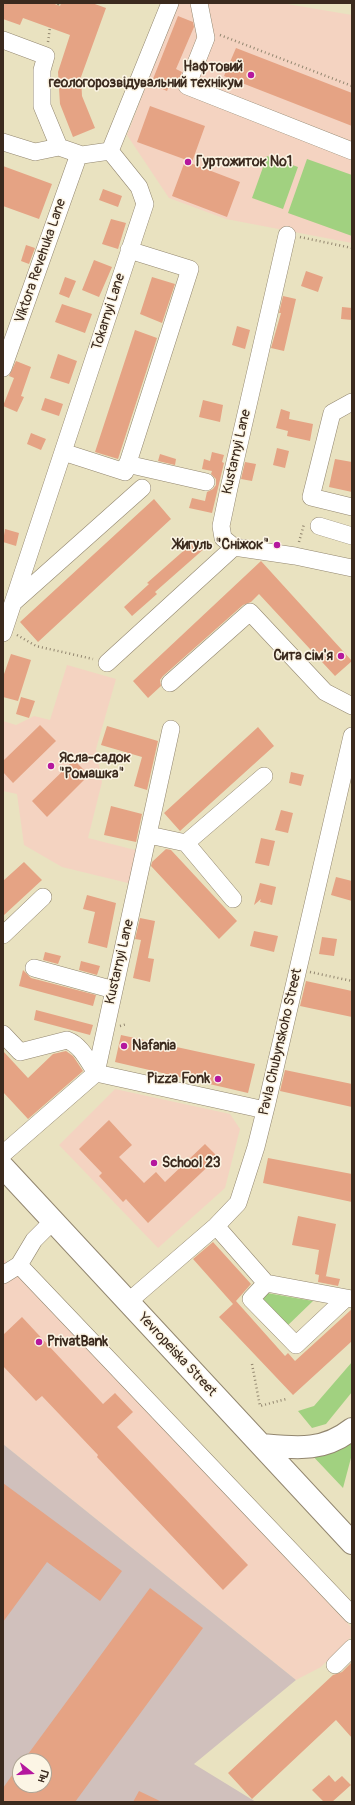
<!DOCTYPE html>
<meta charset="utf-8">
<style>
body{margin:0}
#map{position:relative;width:355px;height:1805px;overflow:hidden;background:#e9e2c0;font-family:Pangolin,sans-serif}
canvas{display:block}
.frame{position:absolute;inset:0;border:4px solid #3b2a1e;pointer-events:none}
.north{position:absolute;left:12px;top:1753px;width:40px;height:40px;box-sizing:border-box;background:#fcf5e5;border:1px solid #afa495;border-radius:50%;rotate:107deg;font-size:11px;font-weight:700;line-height:16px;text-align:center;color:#3b2a1e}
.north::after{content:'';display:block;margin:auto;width:14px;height:18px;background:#b5179e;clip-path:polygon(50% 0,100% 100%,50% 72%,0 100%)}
</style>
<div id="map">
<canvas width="355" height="1805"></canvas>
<div class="frame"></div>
<div class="north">Пн</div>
</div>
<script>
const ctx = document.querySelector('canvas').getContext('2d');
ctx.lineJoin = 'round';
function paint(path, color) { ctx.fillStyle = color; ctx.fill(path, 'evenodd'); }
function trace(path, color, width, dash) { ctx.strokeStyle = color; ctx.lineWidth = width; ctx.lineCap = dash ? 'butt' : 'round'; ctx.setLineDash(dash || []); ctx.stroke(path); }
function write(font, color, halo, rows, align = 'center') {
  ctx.font = font + ' Pangolin,sans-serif'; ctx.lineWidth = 3; ctx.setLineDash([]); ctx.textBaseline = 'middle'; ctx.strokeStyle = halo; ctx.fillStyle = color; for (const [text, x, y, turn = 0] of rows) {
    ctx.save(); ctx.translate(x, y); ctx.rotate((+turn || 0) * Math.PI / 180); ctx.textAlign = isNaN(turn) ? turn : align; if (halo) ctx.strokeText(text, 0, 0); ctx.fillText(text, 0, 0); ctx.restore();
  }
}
paint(new Path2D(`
 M178,3H281L352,15V243L226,219L169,198L127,135Z
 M67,665L116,679L96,749L102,782L88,838L139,851L132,884L62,867L24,845L17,794L3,791V721L16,725L34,716L50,720Z
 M115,1089L230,1114L240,1129L225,1188L158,1248L59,1145Z
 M3,1258L352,1628V1636L321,1667L296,1680L3,1444Z`), '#f4d3c1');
paint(new Path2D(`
 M3,1444L296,1680L194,1764L256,1802H3ZM20,1761H44V1785H20Z`), '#d0c0bc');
paint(new Path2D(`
 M267,156L298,167L283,209L252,198Z
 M307,159L352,175V236L288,213Z
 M267,1293L313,1301L285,1328L260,1301Z
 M352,1362V1392L326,1424L312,1428L298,1411L314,1406Z
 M352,1437V1454L343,1488L309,1452Z`), '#a1d180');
paint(new Path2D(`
 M3,3H52L60,6L61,3H92L106,8L81,77L82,96L95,128L73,137L60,104L58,72L70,35L23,18L20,25L3,19Z
 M178,16L193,22L194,27L176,69L182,72L178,82L172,79L167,91L151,84Z
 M236,48L352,93V126L224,76Z
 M150,106L205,126L192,162L137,142Z
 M185,161L240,182L227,217L172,196Z
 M3,166L52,184L39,219L3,206Z
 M103,189L122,196L118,207L99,200Z
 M111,219L126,223L118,249L102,244Z
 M26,245L35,248L29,264L21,261Z
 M94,260L112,267L99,297L82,290Z
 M306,271L323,277L318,292L301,286Z
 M65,277L76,281L69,298L59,294Z
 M152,277L175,284L162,323L140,314Z
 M283,296L296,299L284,351L271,348L281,313H279Z
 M62,304L92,314L85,333L55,322Z
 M342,307L352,308V320L341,319Z
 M237,326L250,330L245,349L232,345Z
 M135,330L157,338L118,459L95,452Z
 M58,354L77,361L69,384L50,378Z
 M16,361L31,367L21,396L24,397L17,412L3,406L14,378L9,376Z
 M45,398L63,404L59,416L41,410Z
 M203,400L223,405L220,422L199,417Z
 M281,409L290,412L289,419L313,424L310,441L287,436L288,431L276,428Z
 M31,433L46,439L41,450L27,444Z
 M277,448L289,451L285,468L273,465Z
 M212,452L224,455L222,462L224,463L212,513L189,508L192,498L205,501L207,492L213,489L216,485V479L211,474L212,471L202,469L204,459L210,461Z
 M160,454L176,459L175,465L158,461Z
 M335,459L352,462V492L329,487Z
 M245,462L256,464L252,481L241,479Z
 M154,499L171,519L38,642L20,622Z
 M5,529L19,533L16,546L3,542Z
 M197,539L205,548L155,592L157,594L132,616L124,607L149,584L147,583Z
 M261,561L352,661L335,676L259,594L251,602L243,605L163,676L160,680L161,686L148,698L133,681Z
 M11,654L31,660L18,701L3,697V677Z
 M21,697L35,701L29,718L16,714Z
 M40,725L56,741L13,783L3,772V761Z
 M107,726L158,741L147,790L134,786L142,757L101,745Z
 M258,727L274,746L180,831L164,813Z
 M74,760L89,775L47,817L32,801Z
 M291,772L304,775L301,786L289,783Z
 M111,806L142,814L136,842L104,835Z
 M281,810L293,813L288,833L275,830Z
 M261,838L275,841L269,866L255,863Z
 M166,849L171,850L237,921L219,939L151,866L152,862Z
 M24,862L42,880L3,916V881Z
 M336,877L352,881V901L331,895Z
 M260,883L276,887L272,905L260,902L261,899L254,905Z
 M87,895L116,903L107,948L88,943L95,912L83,909Z
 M140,918L155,921L148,958L154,959L150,982L133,978L141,940L135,939Z
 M254,931L278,936L274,952L250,946Z
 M322,937L337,939L334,956L319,954Z
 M45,952L61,956L58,964L43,960Z
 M81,961L100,966L97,975L79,970Z
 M23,970L31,978L96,995L93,1006L19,986Z
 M306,981L352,991V1017L300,1006Z
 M36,1010L93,1025L90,1035L34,1020Z
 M121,1035L255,1064L248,1093L115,1062Z
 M3,1051L28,1078L53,1054L66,1051L73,1056L83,1071L28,1119L3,1092Z
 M285,1070L352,1084V1107L280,1091Z
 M109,1120L132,1145L119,1157L144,1183L156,1172L165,1182L205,1144L218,1157L148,1223L126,1199L123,1202L99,1176L102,1173L79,1149Z
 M268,1158L352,1174V1202L263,1183Z
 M298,1216L336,1224L326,1276H325L340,1279L338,1286L318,1282L319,1275L315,1274L319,1250L292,1245Z
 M213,1242L251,1284L236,1301L285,1356L288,1353L295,1361L352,1309V1341L293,1395L219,1317L233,1304L193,1259Z
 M22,1317L103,1404L115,1393L133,1412L117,1427L248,1565L223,1590L97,1457L98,1455L42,1396L36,1401L3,1366V1335Z
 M3,1483L122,1571L100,1601L47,1562L3,1622Z
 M150,1588L203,1628L75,1802H3V1788L20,1764V1785H44V1761H23Z
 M352,1662V1738L336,1720L252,1799L228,1773L333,1675L342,1672Z
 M329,1775L335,1782L342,1776L351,1785L332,1802H324L312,1790Z
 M139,1791L162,1802H133Z`), '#e5a384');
const minor = new Path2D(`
 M199,3L206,38L187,86L352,151
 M3,40L46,56L42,70V106L59,147L82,155L110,151
 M3,142L35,152L59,147
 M287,235L229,488L221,526L223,538L234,547L295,556L352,568
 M3,368L79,154
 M352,402L332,413L311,497L352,507
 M63,452L125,472L190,269L129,250
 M127,464L206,482
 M319,526L352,536
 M14,602L142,488
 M3,633L145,204L139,187L110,151L170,3
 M107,663L234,547
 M170,683L250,612L325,692L352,706
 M149,835L186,843
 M233,899L186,843L264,776
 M3,935L43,897
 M34,968L114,990
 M3,1034L20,1052L67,1040C81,1045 88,1061 96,1073L265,1110
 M3,1154L96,1073L171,729
 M53,1221L34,1240L19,1265L352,1615
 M216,1226L266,1283L352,1299
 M3,1275L19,1265
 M266,1283L251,1299L296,1345L346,1298
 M128,1302L216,1226L238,1203L256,1147L267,1103L352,736
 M335,1665L352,1648`);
const major = new Path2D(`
 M3,1167L352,1543
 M261,1445C296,1448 323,1452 352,1429`);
trace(minor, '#92866f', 18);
trace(major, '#92866f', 24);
trace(new Path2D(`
 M58,5L59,3
 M220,35L352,86
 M48,42L50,27
 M300,237L352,248
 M299,542L304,524
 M17,635L36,646L93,659
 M310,972L352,981
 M120,1026L127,1024
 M252,1364L260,1406L286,1399`), '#92866f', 2.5, [1, 3]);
trace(minor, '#fff', 17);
trace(major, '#fff', 22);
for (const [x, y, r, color] of [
 [251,75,4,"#b5179e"],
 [188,162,4,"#b5179e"],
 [277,545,4,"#b5179e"],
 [341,656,4,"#b5179e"],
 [51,766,4,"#b5179e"],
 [124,1046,4,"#b5179e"],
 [218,1079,4,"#b5179e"],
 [154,1163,4,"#b5179e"],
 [39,1342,4,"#b5179e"]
]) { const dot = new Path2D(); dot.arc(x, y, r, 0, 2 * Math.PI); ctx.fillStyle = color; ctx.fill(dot); trace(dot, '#fcf5e5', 1.5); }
write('bold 14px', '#3b2a1e', '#fcf5e5', [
 ["Нафтовий",243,67,"right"],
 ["геологорозвідувальний технікум",243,83,"right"],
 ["Гуртожиток №1",196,162],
 ["Жигуль \"Сніжок\"",269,545,"right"],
 ["Сита сім'я",333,656,"right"],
 ["Ясла-садок",59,758],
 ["\"Ромашка\"",59,774],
 ["Nafania",132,1046],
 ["Pizza Fonk",210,1079,"right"],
 ["School 23",162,1163],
 ["PrivatBank",47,1342]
], 'left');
write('14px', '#3b2a1e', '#fcf5e5', [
 ["Viktora Revehuka Lane",41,261,-71],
 ["Tokarnyi Lane",109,312,-72],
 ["Kustarnyi Lane",237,452,-77],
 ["Kustarnyi Lane",120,962,-77],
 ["Pavla Chubynskoho Street",281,1042,-77],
 ["Yevropeiska Street",177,1355,47]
]);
</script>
